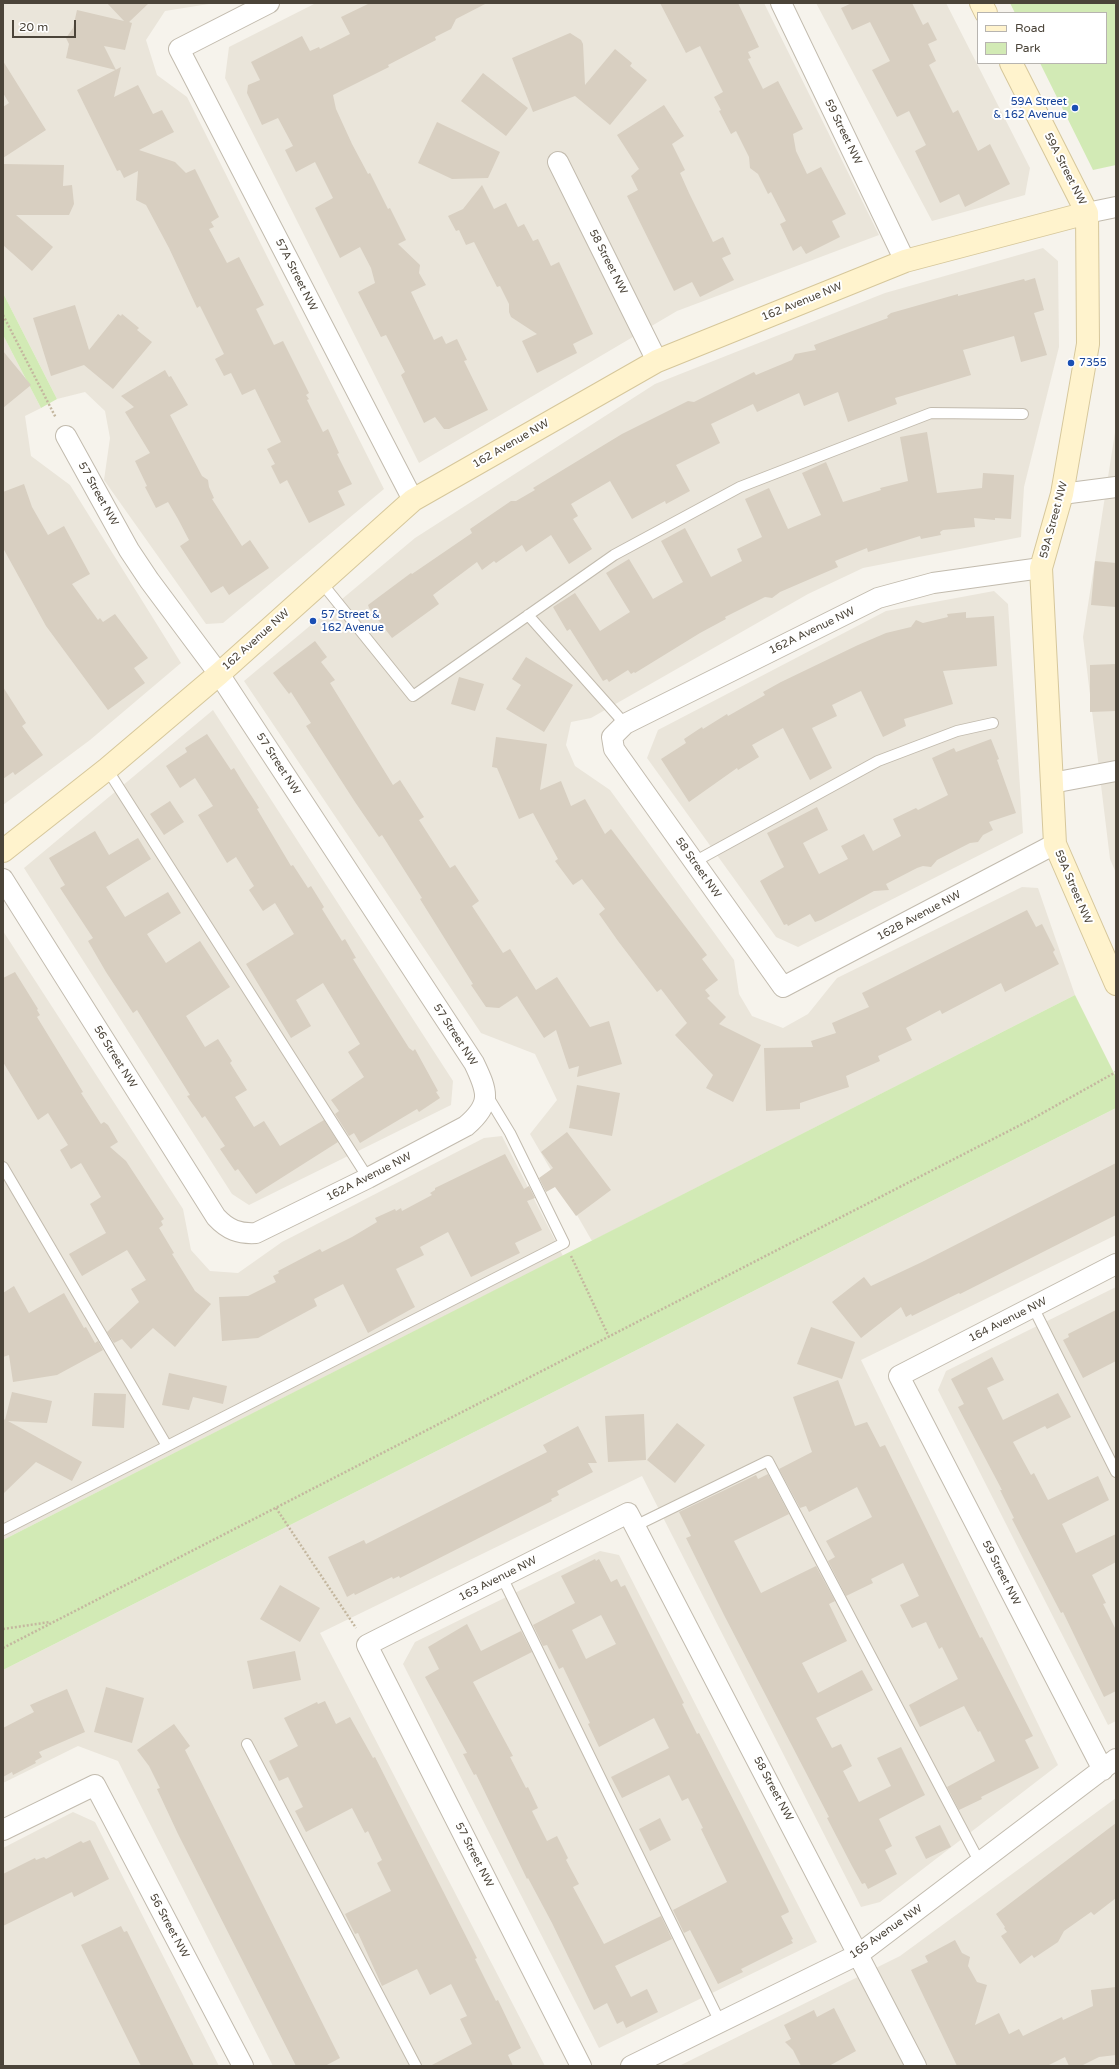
<!DOCTYPE html>
<style>
body{margin:0}
#map{position:relative;width:1119px;height:2069px;overflow:hidden;background:#f6f3ec;font-family:"Varela Round",sans-serif}
canvas{display:block}
.frame{position:absolute;inset:0;border:4px solid #4b4439;pointer-events:none}
.legend{position:absolute;left:977px;top:12px;width:130px;height:52px;box-sizing:border-box;background:#fff;border:1px solid #b7b4b0;margin:0;padding:5px 7px;list-style:none;font-size:12px;color:#4b4439}
.legend li{display:flex;align-items:center;gap:8px;height:20px}
.legend b{width:20px;border:1px solid #b7b4b0}
.scale{position:absolute;left:12px;top:20px;width:64px;height:18px;box-sizing:border-box;border:2px solid #4b4439;border-top:0;padding-left:5px;font-size:12px;line-height:14px;white-space:nowrap;color:#4b4439;-webkit-text-stroke:3px #fff;paint-order:stroke}
</style>
<div id="map">
<canvas width="1119" height="2069"></canvas>
<div class="frame"></div>
<ul class="legend">
<li><b style="height:5px;background:#fff3cd"></b>Road</li>
<li><b style="height:11px;background:#d2eab5"></b>Park</li>
</ul>
<div class="scale">20 m</div>
</div>
<script>
const ctx = document.querySelector('canvas').getContext('2d');
ctx.lineJoin = 'round';
function paint(path, color) { ctx.fillStyle = color; ctx.fill(path, 'evenodd'); }
function trace(path, color, width, dash) { ctx.strokeStyle = color; ctx.lineWidth = width; ctx.lineCap = dash ? 'butt' : 'round'; ctx.setLineDash(dash || []); ctx.stroke(path); }
function write(font, color, halo, rows, align = 'center') {
  ctx.font = font + ' "Varela Round",sans-serif'; ctx.lineWidth = 4; ctx.setLineDash([]); ctx.textBaseline = 'middle'; ctx.strokeStyle = halo; ctx.fillStyle = color; for (const [text, x, y, turn = 0] of rows) {
    ctx.save(); ctx.translate(x, y); ctx.rotate((+turn || 0) * Math.PI / 180); ctx.textAlign = isNaN(turn) ? turn : align; if (halo) ctx.strokeText(text, 0, 0); ctx.fillText(text, 0, 0); ctx.restore();
  }
}
paint(new Path2D(`
 M3,3H215L165,11L146,40L157,75L187,97L384,489L223,623L206,624L104,480L110,438L105,411L85,392L57,399L3,293Z
 M316,3H764L879,235L677,311L419,463L225,78L229,47Z
 M816,3H946L1030,168L1025,195L932,221Z
 M1043,248L1058,261L1059,347L1024,487L1021,537L863,568L808,594L591,718L571,722L566,745L575,766L610,790L734,960L739,994L752,1016L783,1028L808,1014L837,978L1022,887L1038,888L1075,995L592,1241L530,1134L557,1100L535,1054L481,1033L244,681L415,538L655,384L885,293Z
 M3,335L41,408L25,416L31,456L70,485L181,663L90,740L3,805Z
 M1116,426V873L1110,859L1083,637Z
 M994,591L1008,604L1023,833L798,947L776,937L647,758L658,730L886,611Z
 M213,710L453,1081L451,1105L249,1205L232,1194L24,868Z
 M3,931L183,1209L191,1250L210,1271L238,1273L282,1242L484,1138L502,1136L563,1256L3,1540Z
 M1116,1108V1235L861,1360L1058,1765L880,1902L861,1907L642,1476L320,1633L545,2066H273L118,1761L78,1746L3,1783V1670Z
 M1116,1287V1721L1108,1725L938,1390L946,1371Z
 M600,1551L619,1555L817,1942L599,2048L403,1664L415,1642Z
 M1116,1798V2066H679L900,1956Z
 M73,1812L95,1822L219,2066H3V1848Z`), '#eae5da');
paint(new Path2D(`
 M1010,3H1116V165L1093,170L1040,63H1106V13H1015Z
 M3,293L57,399L41,408L3,335Z
 M1075,995L1116,1077V1108L3,1670V1540Z`), '#d2eab5');
paint(new Path2D(`
 M107,3H149L129,22L132,23L125,50L104,46L116,70L66,58L69,44L66,38L73,28L77,10L124,21Z
 M370,3H487L456,19L451,29L435,37L436,40L388,65L389,67L333,95L336,109L352,144L368,174L370,173L388,209L390,208L406,240L398,244L420,265L419,273L426,285L411,292L434,340L442,336L446,344L457,339L467,360L464,361L488,410L449,429H444L435,417L424,423L401,375L405,372L386,335L381,337L358,292L375,283L371,268L360,247L340,258L315,208L333,198L315,162L296,172L285,150L293,146L278,118L262,125L247,93L248,85L260,80L251,62L302,36L310,51L319,47L320,49L350,34L341,17Z
 M660,3H738L759,47L748,52L751,58L748,59L763,89L778,81L803,129L793,134L796,151L807,174L821,167L846,214L832,221L840,237L806,254L801,246L793,251L780,224L786,221L771,192L768,194L758,174L750,168L749,157L736,131L731,134L719,111L721,110L714,97L723,92L700,46L686,53Z
 M852,3H912L923,25L928,22L937,40L928,44L936,61L929,65L953,113L958,110L978,151L990,144L1010,184L965,207L959,194L940,203L915,151L926,145L909,111L897,117L872,70L890,61L870,22L852,30L841,8Z
 M570,33L581,40L583,44L585,85L615,49L632,63L630,66L647,80L610,125L575,96L533,112L512,58Z
 M3,61L46,130L3,158V107L9,103L3,93Z
 M121,67L114,97L138,85L153,114L162,110L174,132L139,150L175,162L186,173L195,169L219,217L211,222L214,227L209,229L227,263L239,257L264,305L256,309L274,345L283,341L309,393L306,395L309,399L307,400L323,432L328,429L339,453L337,454L352,484L338,491L345,505L309,523L287,480L280,484L271,466L275,464L267,449L281,442L255,389L242,395L231,373L224,376L215,359L224,354L200,306L197,308L169,248L146,205L136,200L138,171L124,178L120,170L117,171L77,90Z
 M483,73L528,108L506,136L461,101Z
 M664,105L684,136L672,144L685,170L680,173L689,193L713,242L723,237L731,254L722,258L734,280L700,297L692,282L674,291L627,196L638,190L631,176L639,169L617,135Z
 M437,122L500,152L488,178L452,179L418,163Z
 M3,164L64,165L63,186L72,185L74,204L69,215H16L53,247L32,271L3,245Z
 M482,185L494,209L506,203L518,227L524,224L533,241L538,239L551,266L559,262L593,334L573,344L577,353L537,373L522,341L537,334L511,317L509,312V304L500,286L497,287L474,242L466,245L459,230L456,231L448,216L463,209Z
 M1035,278L1044,310L1034,313L1047,355L1021,362L1014,336L963,350L971,375L895,398L897,404L848,422L838,392L804,406L799,393L757,412L753,404L711,424L720,443L676,465L690,491L666,504L665,501L632,519L610,481L571,504L578,516L573,519L592,549L569,564L551,535L526,552L522,545L496,563L494,561L482,570L477,562L433,595L439,604L392,638L369,608L368,605L411,573L412,574L472,533L470,529L511,501H516L535,490L533,488L622,434L688,401L694,402L754,372L756,375L792,360L795,354L816,350L814,345L888,318L887,316L891,313L958,294V296L1024,279L1025,281Z
 M75,305L89,350L118,314L121,316L122,314L139,328L137,330L152,342L113,389L84,365L51,376L33,318Z
 M3,351L31,385L3,408Z
 M165,370L169,377L171,376L188,405L170,415L202,476L208,480L209,487L214,498L212,499L242,546L250,540L269,568L229,595L223,586L211,593L180,546L189,540L178,519L168,502L156,508L145,487L147,486L135,461L150,453L125,412L134,407L121,396Z
 M927,432L937,493L982,488L983,473L1014,475L1011,519L995,518V520L974,518L975,527L943,530L940,532L941,535L921,539L920,536L868,552L867,548L835,561L838,567L780,592L772,598L765,597L725,617L726,619L700,633L635,673L634,672L631,674L628,670L609,682L607,679L603,681L570,629L567,631L553,607L575,593L600,631L630,612L606,573L629,559L653,599L683,582L661,541L685,528L711,577L742,561L737,549L762,537L745,499L769,488L788,529L821,515L802,473L826,462L843,502L881,490L880,488L908,481L900,437Z
 M24,484L32,507L48,535L64,526L90,574L72,584L98,620L100,618L103,622L115,614L148,658L134,668L145,683L108,710L46,626L3,548V492Z
 M1095,561L1116,563V607L1091,605Z
 M966,612V618L994,616L997,666L943,671L953,704L904,719L906,726L883,737L861,691L832,705L837,716L812,728L832,768L810,780L783,728L752,745L759,757L738,770L737,768L689,802L661,759L686,743L684,739L702,727L703,729L727,714L728,716L765,695L763,692L781,682L858,645L886,633L911,627L916,620L923,623L948,617L947,614Z
 M315,641L327,657L321,662L335,680L330,683L393,785L400,780L424,817L419,820L450,868L455,865L479,901L472,906L503,953L510,949L536,990L557,977L590,1027L609,1021L622,1064L577,1077L579,1066L569,1069L556,1030L544,1038L517,996L499,1008L486,1007L471,985L473,984L420,899L422,898L382,835L379,837L355,802L306,726L311,723L291,692L289,694L273,673Z
 M526,657L573,685L544,732L506,709L521,685L512,679Z
 M1116,664V711L1090,712V665Z
 M459,677L484,684L475,711L451,704Z
 M3,687L26,723L22,726L43,755L15,775L13,772L3,779Z
 M207,734L231,770L234,768L245,786L256,803L259,808L257,809L291,866L293,865L308,888L311,886L324,907L322,909L342,941L345,939L356,958L353,959L371,988L409,1048L413,1051L415,1049L438,1091L436,1092L440,1098L419,1112L417,1109L360,1143L354,1133L349,1136L335,1114L339,1111L331,1100L364,1077L348,1052L360,1044L323,983L296,1000L311,1026L291,1038L246,964L294,934L275,903L263,911L249,890L254,886L236,857L227,863L198,815L213,806L195,778L180,788L166,766L187,752L185,748Z
 M496,737L547,744L540,790L561,781L571,806L585,799L605,834L611,829L707,955L702,959L718,980L705,990L710,996L707,998L726,1017L719,1024L761,1045L733,1102L706,1088L713,1075L675,1035L687,1023L661,989L657,992L618,941L599,914L605,909L582,879L573,885L555,861L558,859L533,813L519,819L497,768L492,767Z
 M991,739L999,759L997,760L1016,813L989,822L993,830L983,835L978,842L970,843L937,860L931,867L923,866L917,868L886,884L889,890L874,891L821,920L815,922L810,914L788,926L787,924L784,925L760,881L784,867L767,833L817,807L828,830L803,843L819,874L848,859L841,846L864,834L873,851L901,836L893,819L916,808L918,810L948,795L932,758L954,748L956,752Z
 M170,801L184,822L164,835L150,814Z
 M95,831L109,855L138,838L151,859L106,887L125,917L168,892L181,913L147,934L166,963L200,941L230,987L186,1016L205,1047L218,1039L232,1061L230,1063L247,1090L235,1097L254,1127L264,1121L280,1146L324,1120L338,1142L256,1194L238,1169L235,1171L220,1149L225,1146L205,1116L202,1118L199,1113L187,1096L190,1095L137,1010L133,1013L106,972L88,941L93,938L60,888L65,885L49,858Z
 M1027,910L1036,927L1042,924L1055,950L1053,952L1059,964L1005,992L1001,983L942,1014L940,1010L906,1028L912,1040L878,1056L880,1061L846,1076L849,1087L800,1103V1109L766,1111L764,1048L813,1047L811,1041L836,1033L832,1023L869,1007L862,993Z
 M15,972L38,1009L37,1010L40,1015L37,1017L83,1092L81,1093L101,1124L104,1122L108,1125L118,1142L110,1147L126,1161L164,1219L161,1221L163,1225L159,1228L174,1253L172,1254L195,1291L211,1304L175,1347L153,1328L131,1349L122,1339L114,1343L107,1332L139,1302L131,1289L146,1280L127,1250L82,1276L69,1254L106,1233L90,1204L101,1197L81,1163L71,1169L60,1150L68,1145L48,1113L38,1120L3,1062V978Z
 M577,1085L620,1093L612,1136L569,1128Z
 M567,1132L611,1190L576,1216L555,1187L546,1192L539,1178L553,1168L541,1152Z
 M505,1154L524,1189L529,1186L535,1198L527,1201L542,1230L515,1243L520,1253L471,1277L448,1232L420,1247L424,1255L396,1269L415,1307L368,1333L343,1284L314,1299L317,1306L258,1338L222,1341L219,1297L248,1296L276,1282L273,1276L279,1273L278,1271L320,1249L322,1252L352,1237L377,1222L375,1218L395,1209L396,1211L401,1208L402,1211L432,1195L430,1193L435,1190V1188Z
 M1116,1163V1215L960,1294L959,1293L912,1316L911,1314L906,1317L901,1307L861,1338L832,1302L864,1277L871,1286L922,1262Z
 M14,1286L29,1313L64,1293L84,1328L86,1327L95,1343L98,1341L103,1350L57,1375L13,1382L9,1355L3,1357V1293Z
 M1116,1310V1361L1083,1378L1063,1340L1069,1337L1068,1334Z
 M811,1327L855,1342L842,1379L797,1364Z
 M992,1357L1004,1380L987,1388L1003,1420L1058,1393L1071,1417L1047,1429L1045,1426L1013,1442L1031,1475L1034,1473L1048,1500L1098,1476L1109,1500L1062,1524L1076,1553L1116,1534V1562L1092,1575L1106,1603L1103,1604L1116,1630V1691L1104,1697L1063,1612L1061,1613L1012,1519L1014,1518L1000,1490H1002L958,1407L964,1404L951,1379Z
 M169,1373L227,1386L223,1404L193,1397L189,1410L162,1405Z
 M838,1380L855,1426L867,1422L880,1447L885,1445L980,1638L982,1637L1033,1736L1025,1740L1039,1768L981,1797L982,1799L959,1810L947,1787L995,1761L980,1731L978,1732L964,1706L920,1727L909,1705L958,1679L942,1647L939,1649L926,1622L912,1628L900,1605L919,1596L903,1563L871,1579L873,1583L846,1596L828,1561L835,1557L826,1541L872,1517L857,1487L809,1512L806,1506L800,1508L779,1469L812,1452L793,1397Z
 M12,1392L52,1401L47,1423L8,1421L82,1462L72,1481L36,1462L3,1494V1418L5,1420Z
 M94,1393L126,1394L124,1428L92,1426Z
 M644,1414L646,1460L608,1462L605,1416Z
 M677,1423L705,1445L675,1483L647,1460Z
 M578,1426L597,1463H588L593,1472L557,1491L559,1495L551,1499L552,1501L400,1578L399,1576L393,1579L392,1577L355,1595L354,1593L347,1597L328,1557L364,1540L366,1544L547,1452L543,1445Z
 M768,1474L789,1514L734,1541L761,1593L816,1566L835,1601L829,1604L847,1641L802,1663L818,1693L862,1670L873,1690L816,1718L832,1748L841,1744L852,1766L843,1771L859,1802L891,1786L877,1758L901,1747L925,1795L879,1819L892,1846L885,1850L897,1874L868,1889L865,1883L862,1884L852,1866L827,1818L829,1817L724,1615L686,1538L691,1536L679,1512L756,1475L758,1479Z
 M595,1559L596,1561L599,1559L611,1582L617,1579L621,1587L625,1585L684,1703L682,1704L697,1734L699,1733L742,1817L788,1909L789,1912L781,1916L793,1939L791,1940L793,1943L741,1969L743,1972L718,1984L690,1930L684,1933L673,1910L727,1882L701,1829L703,1828L688,1798L682,1801L669,1775L622,1798L611,1777L669,1748L654,1718L599,1747L588,1724L590,1723L563,1667L559,1669L547,1645L543,1646L533,1625L575,1603L561,1576ZM601,1615L616,1644L586,1659L572,1630Z
 M280,1585L320,1608L300,1642L260,1619Z
 M467,1624L481,1651L521,1631L532,1652L473,1682L513,1756L510,1757L526,1788L528,1787L538,1808L532,1811L547,1841L557,1836L568,1858L566,1860L579,1884L573,1887L604,1944L661,1916L672,1939L615,1966L631,1997L647,1989L658,2012L626,2028L623,2021L617,2024L607,2003L594,2010L552,1923L528,1878L527,1879L476,1774L474,1775L463,1754L467,1753L425,1677L439,1669L428,1647Z
 M295,1651L301,1680L253,1689L247,1661Z
 M106,1687L144,1698L132,1743L94,1732Z
 M67,1689L85,1732L39,1752L42,1757L35,1761L36,1763L13,1775L12,1772L3,1777V1728L34,1712L30,1705Z
 M325,1701L336,1724L350,1717L373,1758L375,1757L477,1958L475,1959L496,2001L498,2000L521,2048L508,2055L513,2066H430L472,2044L460,2019L467,2016L451,1984L430,1995L417,1969L382,1986L358,1933L355,1934L345,1914L391,1891L377,1863L382,1860L368,1831L365,1833L352,1808L306,1832L295,1811L303,1807L288,1777L279,1781L269,1761L298,1746L284,1718L317,1702L318,1704Z
 M174,1724L190,1746L185,1750L340,2058L325,2066H296L178,1834L157,1789L160,1788L149,1766L137,1750Z
 M660,1818L671,1840L650,1851L639,1829Z
 M1116,1823V1898L1094,1915L1091,1912L1064,1931L1058,1942L1034,1958L1032,1955L1020,1964L1001,1936L1007,1932L1004,1928L1005,1927L996,1914Z
 M940,1825L951,1847L926,1859L915,1837Z
 M90,1840L109,1879L74,1897L72,1892L3,1926V1874L35,1858L36,1860L44,1857L46,1859L81,1841L83,1843Z
 M121,1926L124,1932L127,1931L194,2066H141L81,1945Z
 M955,1940L962,1953L970,1957L968,1966L977,1982L987,1985L975,2025L999,2013L1009,2034L1019,2029L1023,2036L1062,2017L1063,2020L1093,2006L1091,1990L1116,1987V2055L1099,2057L1081,2066H1069L1065,2057L1047,2066H957L911,1970L928,1962L925,1956Z
 M834,2008L856,2051L829,2066H801L793,2050L785,2042L791,2039L784,2025L814,2010L817,2017Z`), '#d8cfc1');
const lane = new Path2D(`
 M321,582L413,696L614,555L740,487L931,413L1023,414
 M528,615L625,724
 M107,769L368,1178
 M694,862L878,761L957,731L993,723
 M3,1167L167,1446
 M1033,1307L1116,1472
 M635,1526L768,1461L980,1863
 M3,1530L564,1243L510,1133L487,1095
 M502,1577L720,2022
 M247,1744L416,2066`);
const street = new Path2D(`
 M269,3L179,49L413,500
 M781,3L905,261
 M558,162L657,361
 M1087,213L1116,207
 M1062,494L1116,487
 M1041,568L933,583L878,598L625,724L612,737L614,749L783,987L1055,844
 M1052,783L1116,771
 M3,879L216,1217C228,1230 239,1234 256,1233L368,1178L466,1126C492,1104 488,1092 474,1063L219,674L149,580L129,550L66,436
 M1103,1770L899,1376L1116,1264
 M3,1830L95,1785L243,2066
 M581,2066L367,1645L628,1513L916,2066
 M631,2066L859,1954L1116,1759`);
const secondary = new Path2D(`
 M981,3L986,13
 M1011,63L1087,213L1088,344L1062,494L1041,568L1055,844L1116,984
 M3,851L107,769L219,674L413,500L657,361L905,261L1087,213`);
trace(lane, '#c2bbae', 12);
trace(street, '#c2bbae', 22);
trace(secondary, '#d6c79b', 24);
trace(new Path2D(`
 M3,315L56,418
 M571,1256L609,1337
 M276,1508L356,1628
 M3,1629L50,1622
 M3,1648L1032,1119L1116,1072`), '#c4b79f', 2.5, [2, 2]);
trace(lane, '#fff', 10);
trace(street, '#fff', 20);
trace(secondary, '#fff3cd', 22);
for (const [x, y, r, color] of [
 [1075,108,4,"#1a4fb4"],
 [1071,363,4,"#1a4fb4"],
 [313,621,4,"#1a4fb4"]
]) { const dot = new Path2D(); dot.arc(x, y, r, 0, 2 * Math.PI); ctx.fillStyle = color; ctx.fill(dot); trace(dot, '#fff', 1.5); }
write('11px', '#164399', '#fff', [
 ["59A Street",1067,102,"right"],
 ["& 162 Avenue",1067,115,"right"],
 ["7355",1079,363],
 ["57 Street &",321,615],
 ["162 Avenue",321,628]
], 'left');
write('11px', '#4b4439', '#fff', [
 ["59 Street NW",843,132,64],
 ["59A Street NW",1065,169,63],
 ["58 Street NW",608,262,63],
 ["57A Street NW",296,275,63],
 ["162 Avenue NW",802,302,-22],
 ["162 Avenue NW",511,444,-30],
 ["57 Street NW",98,494,61],
 ["59A Street NW",1054,520,-75],
 ["162A Avenue NW",812,631,-26],
 ["162 Avenue NW",256,640,-42],
 ["57 Street NW",278,764,57],
 ["58 Street NW",698,868,55],
 ["59A Street NW",1073,887,67],
 ["162B Avenue NW",919,916,-28],
 ["57 Street NW",455,1035,57],
 ["56 Street NW",115,1057,58],
 ["162A Avenue NW",369,1177,-27],
 ["164 Avenue NW",1008,1320,-27],
 ["59 Street NW",1001,1573,63],
 ["163 Avenue NW",498,1579,-27],
 ["58 Street NW",773,1789,62],
 ["57 Street NW",474,1855,63],
 ["56 Street NW",169,1926,62],
 ["165 Avenue NW",886,1932,-35]
]);
</script>
